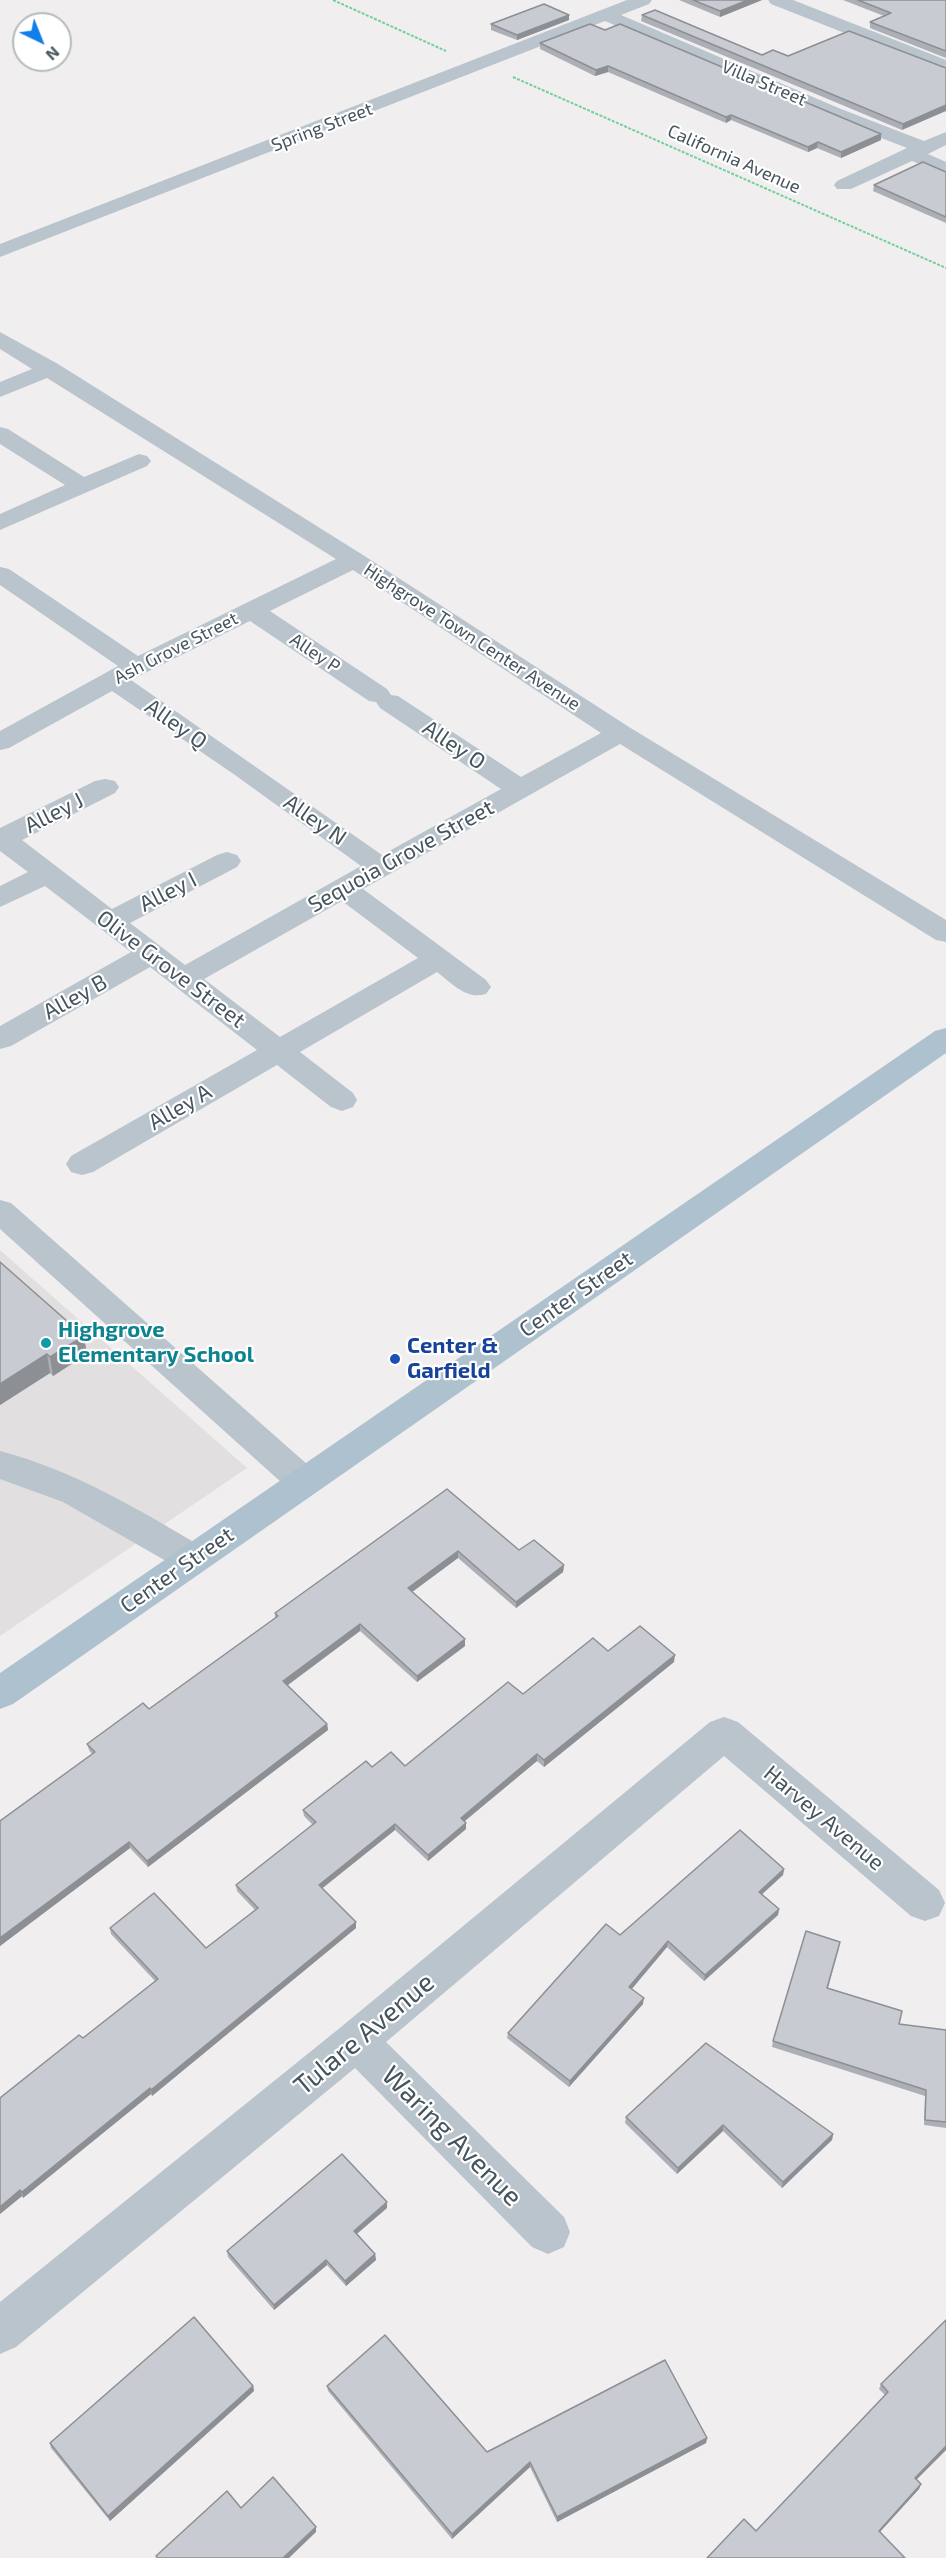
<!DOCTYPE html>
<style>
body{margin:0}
#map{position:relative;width:946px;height:2558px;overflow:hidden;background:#f1eeef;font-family:"Exo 2",sans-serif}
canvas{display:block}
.north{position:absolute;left:12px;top:12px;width:60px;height:60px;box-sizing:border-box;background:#fff;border:2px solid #b5bbbe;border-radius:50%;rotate:137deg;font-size:16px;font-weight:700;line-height:24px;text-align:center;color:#46545d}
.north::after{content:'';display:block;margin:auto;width:21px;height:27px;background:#107fea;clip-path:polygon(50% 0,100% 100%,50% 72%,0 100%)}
</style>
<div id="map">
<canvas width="946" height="2558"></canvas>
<div class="north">N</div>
</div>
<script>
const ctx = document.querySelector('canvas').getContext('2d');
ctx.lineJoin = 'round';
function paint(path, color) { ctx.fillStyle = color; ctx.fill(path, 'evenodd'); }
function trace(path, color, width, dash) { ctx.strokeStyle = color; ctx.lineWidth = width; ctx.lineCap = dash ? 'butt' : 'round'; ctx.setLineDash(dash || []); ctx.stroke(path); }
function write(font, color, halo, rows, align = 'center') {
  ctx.font = font + ' "Exo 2",sans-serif'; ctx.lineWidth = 4.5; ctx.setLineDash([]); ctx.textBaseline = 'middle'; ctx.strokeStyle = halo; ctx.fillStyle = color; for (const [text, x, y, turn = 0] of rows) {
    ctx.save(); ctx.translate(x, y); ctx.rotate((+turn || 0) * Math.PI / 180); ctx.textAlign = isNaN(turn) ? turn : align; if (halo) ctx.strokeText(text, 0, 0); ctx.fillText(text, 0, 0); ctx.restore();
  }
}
paint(new Path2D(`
 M0,1250L247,1468L0,1636Z`), '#e2dfe1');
trace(new Path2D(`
 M333,0L446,51
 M513,77L946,268`), '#71d19a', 2, [3, 1.5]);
paint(new Path2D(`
 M627,0H652L649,4L621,15L841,109L924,141L946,132V145L928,154L946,162V175L912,161L851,189H837L834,185L837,181L907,148L827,117L605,21L0,257V244Z
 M768,0H793L946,60V73L771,4Z
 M0,332L58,364L363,555L629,727L946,920V942L936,940L620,744L363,889L486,980L491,987L486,994C466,1000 453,984 437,972L300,1052L353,1093L357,1100L353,1107L342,1111L331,1107L277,1065L93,1172L82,1175L71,1172L66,1164L71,1156L257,1050L150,967L11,1046L0,1049V1026L131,952L45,886L0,907V886L28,872L0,851V828L95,781L105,779L115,781L119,787L115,793L22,840L112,909L217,855L227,852L237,855L241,861L237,867L130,923L185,965L361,866L235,775L112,691L9,748L0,750V731L118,666L0,585V567L9,569L138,656L336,559L47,378L0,397V382L32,369L0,349ZM353,570L601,733L521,777L398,696L391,695L387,689L270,611ZM250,621L369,701L376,702L380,708L501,789L382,855L131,680ZM342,901L418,958L280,1037L204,979Z
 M0,427L8,429L84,477L139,454L147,456L151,461L147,466L0,530V514L65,485L0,444Z
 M0,1200L11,1203L316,1472L322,1482L316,1492L304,1496L292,1492L0,1229Z
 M0,1451C76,1471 139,1510 206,1549L211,1559L206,1569L193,1574L180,1569L63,1502L0,1479Z
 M724,1717L738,1722L939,1890L945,1903L939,1916L925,1921L911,1916L724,1756L386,2042L564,2217L570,2232L564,2247L548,2254L532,2247L355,2068L16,2347L0,2354V2302L341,2027L710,1722Z`), '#b9c4cc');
paint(new Path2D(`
 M946,1028V1053L13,1704L0,1709V1673L935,1031Z`), '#adc1cf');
paint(new Path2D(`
 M679,0H762L720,17Z
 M843,0H946V58L870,28V22L884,16Z
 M569,15V20L517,40L491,30V24Z
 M642,15L762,55L946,68L902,130L641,21Z
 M540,43L881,140L841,158L817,148L808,152L731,120L726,123L608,72L595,76L540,49Z
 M946,172V223L873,191L874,185Z
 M0,1262L87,1354L53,1376L50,1373L0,1405Z
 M447,1489L519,1550L564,1565L563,1572L516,1608L458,1558L412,1592L465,1639V1646L417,1682L360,1631L287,1685L327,1724L328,1730L148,1867L130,1848L0,1946V1821L92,1754L89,1750L87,1744L149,1709L275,1618V1613Z
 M608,1651L674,1662L544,1767L537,1761L465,1821L466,1823V1829L428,1861L395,1830L322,1888L356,1928L152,2096L151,2094L23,2198L22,2196L0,2214L83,2038L155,1981L111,1934L110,1928L206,1948L255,1910L237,1891L236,1885L313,1825L304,1816L303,1810L372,1767L405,1766L523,1694Z
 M784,1869L783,1875L762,1894L779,1909L778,1915L704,1981L667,1947L632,1989L643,2004L569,2087L507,2038L508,2033L620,1935Z
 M839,1948L828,1988L899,2024L946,2030V2128L924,2125L925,2096L772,2047L773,2041Z
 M626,2117L833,2134L832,2140L782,2188L723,2131L677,2174L625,2123Z
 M387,2208L357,2234L375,2254L376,2260L346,2286L327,2265L274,2310L228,2257L227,2251Z
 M946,2320V2450L916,2480L921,2484L919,2489L880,2532L756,2531L885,2395L879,2389L881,2384Z
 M253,2386L254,2391L110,2521L51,2448L50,2443Z
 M327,2386L487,2452L707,2438L706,2443L557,2522L530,2467L452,2539L328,2391Z`), '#acafb5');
paint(new Path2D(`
 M748,0H762L720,17V11Z
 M569,15V20L517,40V35Z
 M608,66V72L595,76L596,70Z
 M946,105V111L902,130L903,124Z
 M731,115V120L726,123V117Z
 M881,134V140L841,158V152Z
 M818,142L817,148L808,152V147Z
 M84,1336L87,1354L53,1376L50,1357Z
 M47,1354L50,1373L0,1405V1384Z
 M458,1551V1558L408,1595V1588Z
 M564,1565L563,1572L516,1608V1602Z
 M360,1624V1631L284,1688L283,1681Z
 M465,1639V1646L417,1682V1676Z
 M675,1655L674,1662L544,1767V1760Z
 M327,1724L328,1730L148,1867L147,1861Z
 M537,1754V1761L461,1824V1818Z
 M466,1823V1829L428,1861V1855Z
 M395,1824V1830L319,1891V1885Z
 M129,1842L130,1848L0,1946V1938Z
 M784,1869L783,1875L758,1898L759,1892Z
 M779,1909L778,1915L704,1981L705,1975Z
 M356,1922V1928L152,2096L151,2090Z
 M668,1941L667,1947L628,1993L629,1987Z
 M644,1998L643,2004L569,2087L570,2081Z
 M150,2088L151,2094L23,2198L22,2192Z
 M723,2125V2131L677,2174L678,2168Z
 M833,2134L832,2140L782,2188L783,2182Z
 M20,2190L22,2196L0,2214V2207Z
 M387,2202V2208L354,2236V2231Z
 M375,2254L376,2260L346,2286L345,2281Z
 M326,2260L327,2265L274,2310V2305Z
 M253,2386L254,2391L110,2521L108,2516Z
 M707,2438L706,2443L557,2522V2517Z
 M946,2446V2450L913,2483L915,2478Z
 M530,2462V2467L452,2539V2534Z
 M921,2484L919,2489L877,2535L879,2531Z
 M316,2527V2532L289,2558H283Z`), '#8c8f93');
const building = new Path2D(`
 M693,0H748L720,11Z
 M858,0H946V51L870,22L891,13Z
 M544,4L569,15L517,35L491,24Z
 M655,10L762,55L773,50L788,56L849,31L946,68V105L903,124L642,15Z
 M590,24L605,30L620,24L881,134L841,152L818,142L808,147L731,115L726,117L608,66L596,70L540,43Z
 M923,162L946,172V217L874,185Z
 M0,1262L84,1336L50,1357L47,1354L0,1384Z
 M447,1489L519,1550L534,1540L564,1565L516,1602L458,1551L408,1588L465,1639L417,1676L360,1624L283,1681L327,1724L147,1861L129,1842L0,1938V1821L95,1752L87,1744L143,1703L149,1709L278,1616L275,1613Z
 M640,1626L675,1655L544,1760L537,1754L461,1818L466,1823L428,1855L395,1824L319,1885L356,1922L151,2090L150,2088L22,2192L20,2190L0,2207V2098L79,2035L83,2038L158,1979L110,1928L154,1893L206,1948L258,1908L236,1885L316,1822L303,1810L366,1761L372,1767L391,1752L405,1766L508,1682L523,1694L593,1638L608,1651Z
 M740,1830L784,1869L759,1892L779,1909L705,1975L668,1941L629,1987L644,1998L570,2081L508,2033L606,1924L620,1935Z
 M806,1931L840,1942L827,1988L902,2011L899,2024L946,2030V2122L925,2120L926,2090L773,2041Z
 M706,2043L833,2134L783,2182L723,2125L678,2168L626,2117Z
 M342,2154L387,2202L354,2231L375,2254L345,2281L326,2260L274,2305L227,2251Z
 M194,2317L253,2386L108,2516L50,2443Z
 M946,2320V2446L915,2478L921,2484L879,2531L905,2558H707L744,2519L756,2531L888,2392L881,2384Z
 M385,2335L487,2452L665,2360L707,2438L557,2517L530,2462L452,2534L327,2386Z
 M273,2477L316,2527L283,2558H158L156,2556L227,2491L241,2508Z`);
paint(building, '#c8ccd2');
trace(building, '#8c8f93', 1.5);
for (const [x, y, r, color] of [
 [46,1343,6,"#0f9aa8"],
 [395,1359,6,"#1a4fb4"]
]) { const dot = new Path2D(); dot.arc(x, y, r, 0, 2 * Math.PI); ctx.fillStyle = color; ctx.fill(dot); trace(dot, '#fff', 2); }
write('18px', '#46545d', '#fff', [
 ["Villa Street",764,83,23],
 ["Spring Street",322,127,-21],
 ["California Avenue",734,159,24],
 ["Highgrove Town Center Avenue",472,637,33],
 ["Ash Grove Street",176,648,-27],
 ["Alley P",315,653,34]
]);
write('22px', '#46545d', '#fff', [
 ["Alley Q",176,724,35],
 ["Alley O",454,745,34],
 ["Alley J",54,813,-27],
 ["Alley N",315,820,35],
 ["Sequoia Grove Street",401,856,-29],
 ["Alley I",168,892,-27],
 ["Olive Grove Street",171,969,37],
 ["Alley B",75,997,-29],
 ["Alley A",180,1107,-30],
 ["Center Street",576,1294,-35],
 ["Center Street",177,1570,-35],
 ["Harvey Avenue",824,1818,40]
]);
write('bold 22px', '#0d838f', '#fff', [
 ["Highgrove",58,1330],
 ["Elementary School",58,1355]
], 'left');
write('bold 22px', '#164399', '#fff', [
 ["Center &",407,1346],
 ["Garfield",407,1371]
], 'left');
write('27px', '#46545d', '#fff', [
 ["Tulare Avenue",364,2034,-40],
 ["Waring Avenue",452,2136,45]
]);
</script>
